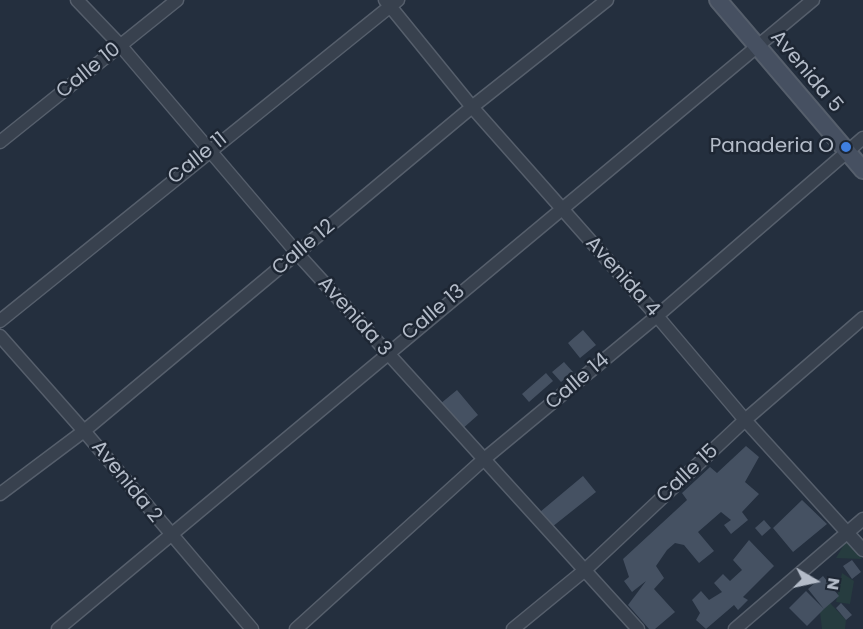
<!DOCTYPE html>
<style>
body{margin:0}
#map{position:relative;width:863px;height:629px;overflow:hidden;background:#242f3e;font-family:Poppins,sans-serif}
canvas{display:block}
.north{position:absolute;left:785px;top:551px;width:60px;height:60px;-webkit-text-stroke:4px #1d2633;paint-order:stroke;rotate:99deg;font-size:16px;font-weight:700;line-height:24px;text-align:center;color:#b4bcc9}
.north::after{content:'';display:block;margin:auto;width:21px;height:27px;background:#b4bcc9;clip-path:polygon(50% 0,100% 100%,50% 72%,0 100%)}
</style>
<div id="map">
<canvas width="863" height="629"></canvas>
<div class="north">N</div>
</div>
<script>
const ctx = document.querySelector('canvas').getContext('2d');
ctx.lineJoin = 'round';
function paint(path, color) { ctx.fillStyle = color; ctx.fill(path, 'evenodd'); }
function trace(path, color, width, dash) { ctx.strokeStyle = color; ctx.lineWidth = width; ctx.lineCap = dash ? 'butt' : 'round'; ctx.setLineDash(dash || []); ctx.stroke(path); }
function write(font, color, halo, rows, align = 'center') {
  ctx.font = font + ' Poppins,sans-serif'; ctx.lineWidth = 5; ctx.setLineDash([]); ctx.textBaseline = 'middle'; ctx.strokeStyle = halo; ctx.fillStyle = color; for (const [text, x, y, turn = 0] of rows) {
    ctx.save(); ctx.translate(x, y); ctx.rotate((+turn || 0) * Math.PI / 180); ctx.textAlign = isNaN(turn) ? turn : align; if (halo) ctx.strokeText(text, 0, 0); ctx.fillText(text, 0, 0); ctx.restore();
  }
}
paint(new Path2D(`
 M848,538L862,559L836,558Z
 M842,573L854,581L850,604L836,602Z
 M830,603L846,620L845,629H822L820,612Z`), '#263c3f');
paint(new Path2D(`
 M583,330L596,345L580,358L568,343Z
 M564,362L573,372L561,382L552,372Z
 M546,373L553,381L529,402L522,394Z
 M457,390L478,415L461,430L440,404Z
 M746,446L759,457L745,482L759,494L742,512L748,520L731,534L724,525L731,520L721,512L698,532L714,551L699,563L684,545L675,543L667,550L656,566L664,578L654,589L675,612L655,629H649L628,605L646,581L632,592L624,581L629,577L623,559L687,500L682,493L710,467L717,473Z
 M583,476L596,492L552,527L540,512Z
 M802,500L827,524L793,552L773,528Z
 M764,520L771,528L762,536L755,528Z
 M749,540L774,566L743,597L748,600L738,610L734,605L706,629L696,620L700,613L692,600L701,591L709,600L722,592L714,583L723,574L730,581L742,570L733,560Z
 M852,560L861,572L852,579L843,566Z
 M823,576L839,596L824,609L808,589Z
 M806,591L824,609L807,626L789,608Z
 M841,603L852,615L846,620L836,608Z`), '#455162');
const street = new Path2D(`
 M77,0L120,45L297,253L638,629
 M385,0L472,107L657,316L745,420L863,550
 M0,142L177,0
 M0,321L398,0
 M0,336L84,431L252,629
 M0,494L84,431L472,107L607,0
 M58,629L813,0
 M296,629L483,460L657,316L863,138
 M513,629L585,570L745,420L863,318
 M735,629L863,519`);
const secondary = new Path2D(`
 M718,0L863,170`);
trace(street, '#565f6c', 15);
trace(secondary, '#565f6c', 20);
trace(street, '#38414e', 12);
trace(secondary, '#465061', 16);
for (const [x, y, r, color] of [
 [846,147,6,"#3f7fe0"]
]) { const dot = new Path2D(); dot.arc(x, y, r, 0, 2 * Math.PI); ctx.fillStyle = color; ctx.fill(dot); trace(dot, '#1d2633', 2); }
write('20px', '#b4bcc9', '#1d2633', [
 ["Calle 10",89,71,-39],
 ["Avenida 5",806,72,50],
 ["Calle 11",198,159,-39],
 ["Calle 12",304,248,-40],
 ["Avenida 4",622,277,48],
 ["Calle 13",434,313,-40],
 ["Avenida 3",354,317,48],
 ["Calle 14",578,382,-40],
 ["Calle 15",688,474,-43],
 ["Avenida 2",126,482,51]
]);
write('20px', '#b4bcc9', '#1d2633', [
 ["Panaderia O",834,147]
], 'right');
</script>
